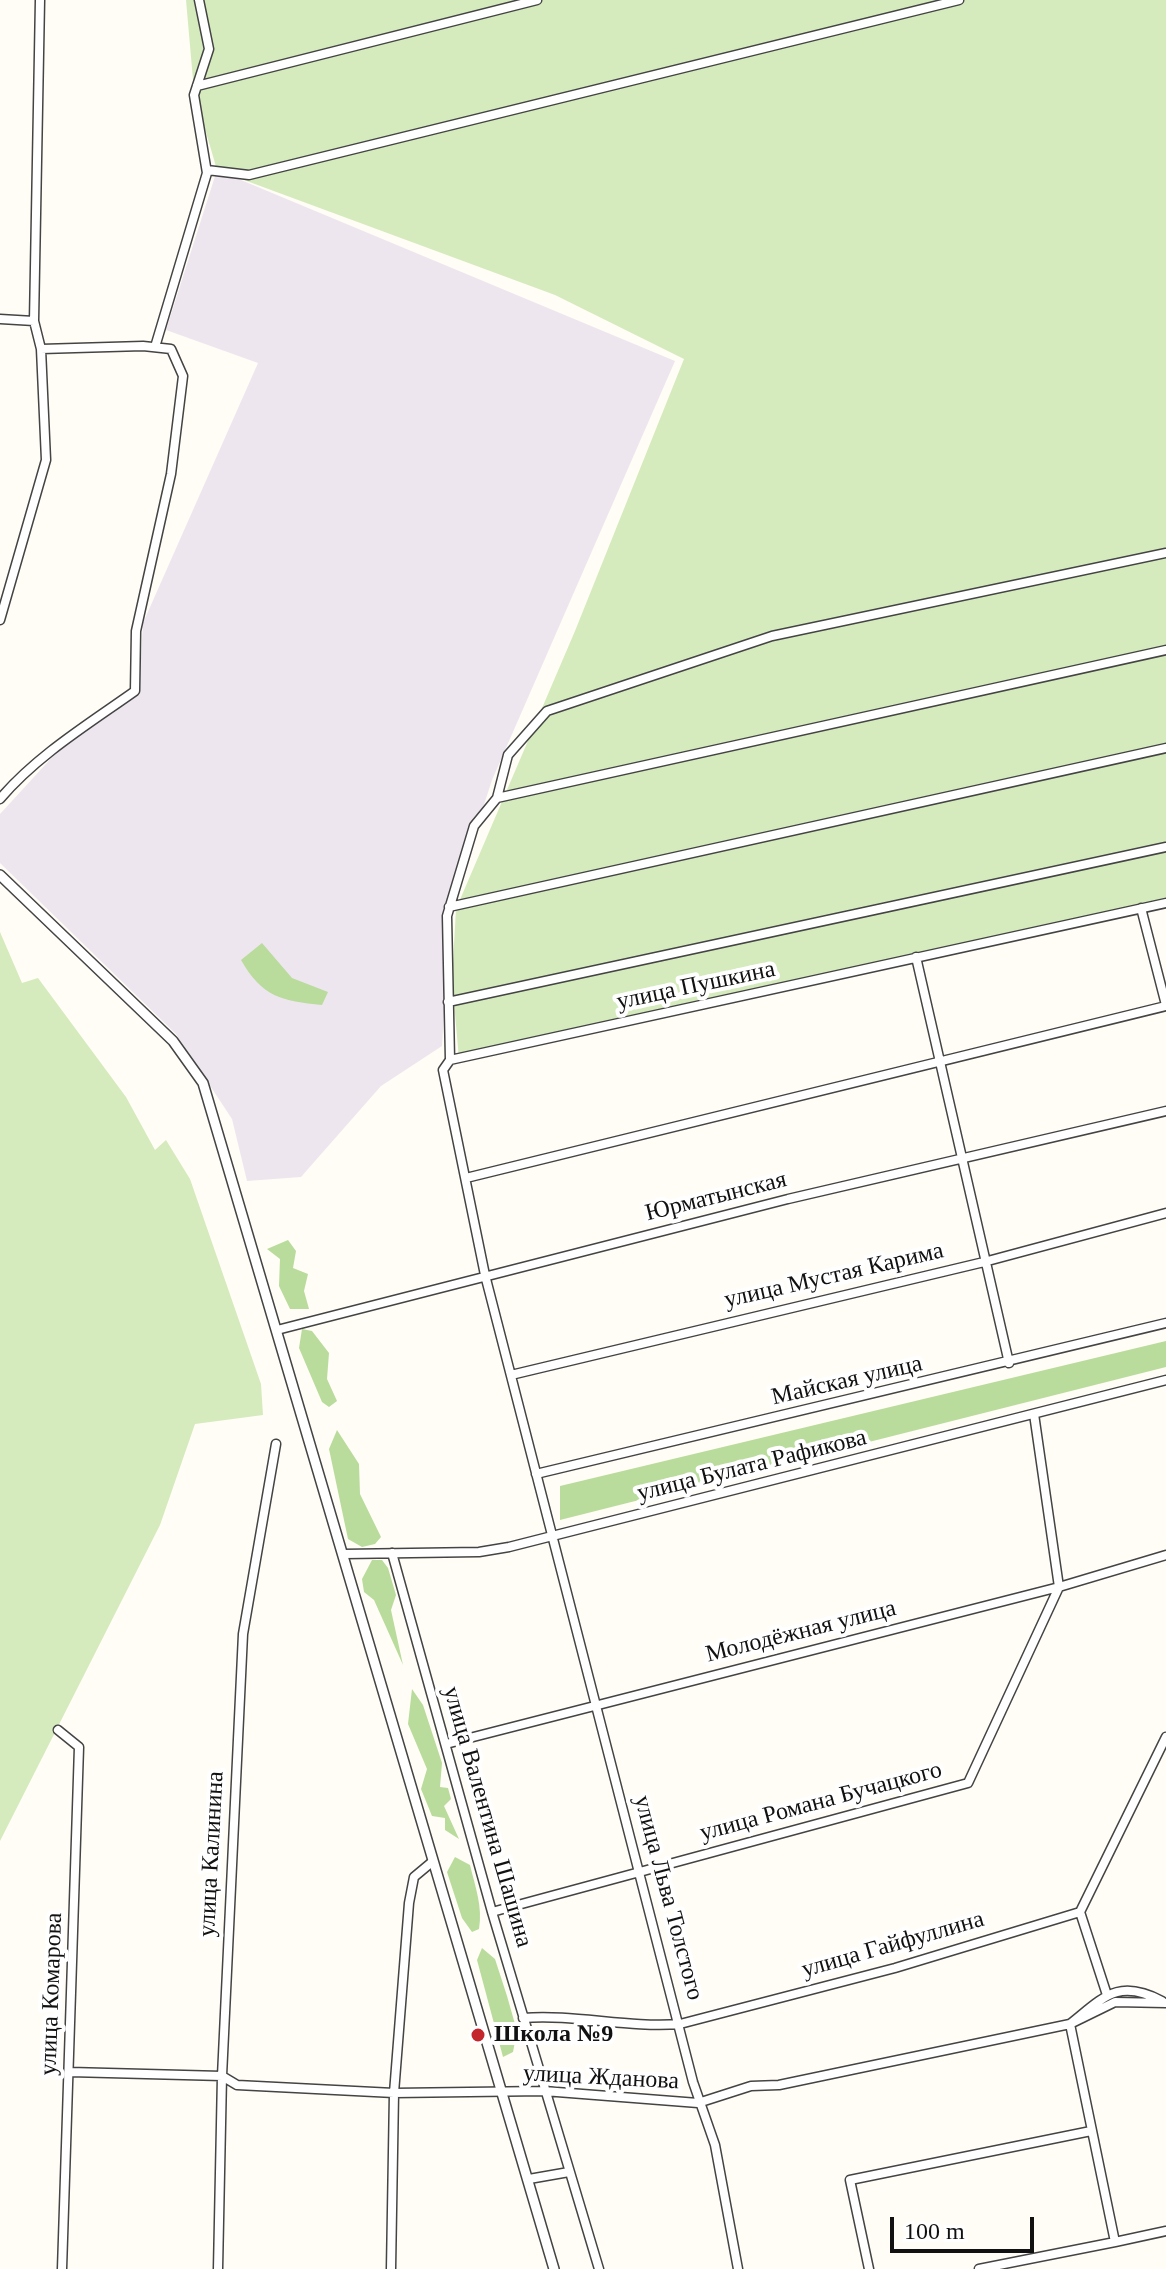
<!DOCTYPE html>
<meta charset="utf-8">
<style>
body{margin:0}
#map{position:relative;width:1166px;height:2269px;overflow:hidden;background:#fffdf5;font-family:Georgia,serif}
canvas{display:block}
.scale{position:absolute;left:890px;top:2217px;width:144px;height:36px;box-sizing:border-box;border:4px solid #111;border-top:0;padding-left:10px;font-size:24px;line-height:28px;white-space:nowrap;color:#111;-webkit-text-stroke:6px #fff;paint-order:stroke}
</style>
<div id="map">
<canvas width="1166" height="2269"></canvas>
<div class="scale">100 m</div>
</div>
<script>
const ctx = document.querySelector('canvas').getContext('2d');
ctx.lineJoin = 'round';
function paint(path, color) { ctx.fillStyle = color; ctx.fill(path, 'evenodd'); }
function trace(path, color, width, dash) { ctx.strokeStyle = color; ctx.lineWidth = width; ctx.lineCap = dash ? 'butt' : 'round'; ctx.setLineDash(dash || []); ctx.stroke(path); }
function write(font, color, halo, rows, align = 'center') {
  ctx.font = font + ' Georgia,serif'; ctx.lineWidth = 8; ctx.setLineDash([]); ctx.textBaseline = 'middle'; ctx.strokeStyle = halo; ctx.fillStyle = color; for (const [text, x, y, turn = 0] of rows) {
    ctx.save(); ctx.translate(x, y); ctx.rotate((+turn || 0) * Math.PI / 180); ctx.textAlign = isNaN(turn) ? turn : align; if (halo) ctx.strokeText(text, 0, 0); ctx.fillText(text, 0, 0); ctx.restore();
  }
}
paint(new Path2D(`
 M217,170L675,361L492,780L450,910L442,1046L381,1086L301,1177L247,1181L232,1119L176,1034L0,863V814L56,753L139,693L143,623L258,363L166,330Z`), '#eee6ef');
paint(new Path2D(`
 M186,0H1166V901L459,1059L452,980L456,909L575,631L684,359L555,295L217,170L194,91Z
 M0,932L22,983L38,978L126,1097L155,1150L166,1140L190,1179L261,1384L263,1415L195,1424L160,1525L0,1841Z`), '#d5ebbd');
paint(new Path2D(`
 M262,943L292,978L328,992L322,1005C282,1001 262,997 241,960Z
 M288,1240L296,1251L293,1268L308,1274L304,1291L309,1309H290L279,1286L280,1259L267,1249Z
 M302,1329L312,1331L329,1353L327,1379L337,1401L329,1407L322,1402L299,1348Z
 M1166,1341V1367L560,1520V1486Z
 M337,1430L359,1464L360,1494L381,1537L375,1544L362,1547L348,1539L329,1449Z
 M372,1560H382L388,1568L396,1595L391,1610L403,1665L374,1600L364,1592L362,1579Z
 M412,1689L423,1705L442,1763L440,1787L448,1788L451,1799L444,1806L459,1839L445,1830V1818L432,1816L421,1789L427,1769L408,1724Z
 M455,1857L470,1865C475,1886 483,1907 479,1929L472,1932L462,1918L447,1872Z
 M482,1948L495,1959L507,1996L517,2031L513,2052L503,2057L477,1960Z`), '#b9dc9c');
const minor = new Path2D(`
 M197,86L537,0
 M207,170L249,175L959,0
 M0,319L34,321
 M155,347L207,173L194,95L209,49L199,0
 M0,620L46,460L41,349L34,321L40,0
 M497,798L508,755L547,711L772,636L1166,553
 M0,799C36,756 90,723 135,691L136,631L171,474L183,376L171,349L143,346L41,349
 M449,907L1166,748
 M1141,908L1166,1005
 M916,957L1009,1363
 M448,1002L1166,847
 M450,1060L447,916L474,826L497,798L1166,650
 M466,1178L1166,1006
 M277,1330L788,1199L1166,1111
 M511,1375L984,1262L1166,1213
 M536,1474L1166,1323
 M392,1553L492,1912L599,2269
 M344,1554L479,1552L509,1547L1166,1380
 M58,1730L79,1747L62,2269
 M446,1744L1059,1587L1166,1555
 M492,1912L968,1783L1059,1587L1034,1414
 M1080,1912L1107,1995
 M1162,2001C1118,1978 1104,1997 1070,2024L1115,2242L1166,2231
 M523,2018C575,2014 627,2028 680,2024L895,1968L1080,1912L1166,1737
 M70,2072L222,2076L237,2085L394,2093L544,2091L698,2103L751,2086L779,2085L1070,2024L1115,2002L1166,2003
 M529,2179L569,2172
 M218,2269L222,2076L243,1634L276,1444
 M391,2269L394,2093L409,1903L414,1877L432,1862
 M738,2269L715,2145L693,2082L485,1275L443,1070L450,1060L1166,903
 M869,2269L850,2180L1091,2131
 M979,2269L1115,2242`);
const tertiary = new Path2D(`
 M0,875L173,1041L203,1083L554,2269`);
trace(minor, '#444', 11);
trace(tertiary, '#444', 12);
trace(minor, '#fff', 8);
trace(tertiary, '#fff', 9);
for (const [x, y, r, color] of [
 [478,2035,8,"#c4262e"]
]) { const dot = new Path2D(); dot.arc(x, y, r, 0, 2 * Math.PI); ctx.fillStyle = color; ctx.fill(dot); trace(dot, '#fff', 3); }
write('24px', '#111', '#fff', [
 ["улица Пушкина",696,986,-12],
 ["Юрматынская",716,1197,-14],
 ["улица Мустая Карима",834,1276,-13],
 ["Майская улица",847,1381,-13],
 ["улица Булата Рафикова",752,1466,-14],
 ["Молодёжная улица",801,1632,-14],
 ["улица Романа Бучацкого",821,1802,-15],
 ["улица Валентина Шашина",487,1817,74],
 ["улица Калинина",212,1854,-87],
 ["улица Льва Толстого",668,1898,75],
 ["улица Гайфуллина",893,1945,-16],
 ["улица Комарова",52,1994,-88],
 ["улица Жданова",601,2078,3]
]);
write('bold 24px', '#111', '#fff', [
 ["Школа №9",494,2035]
], 'left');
</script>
